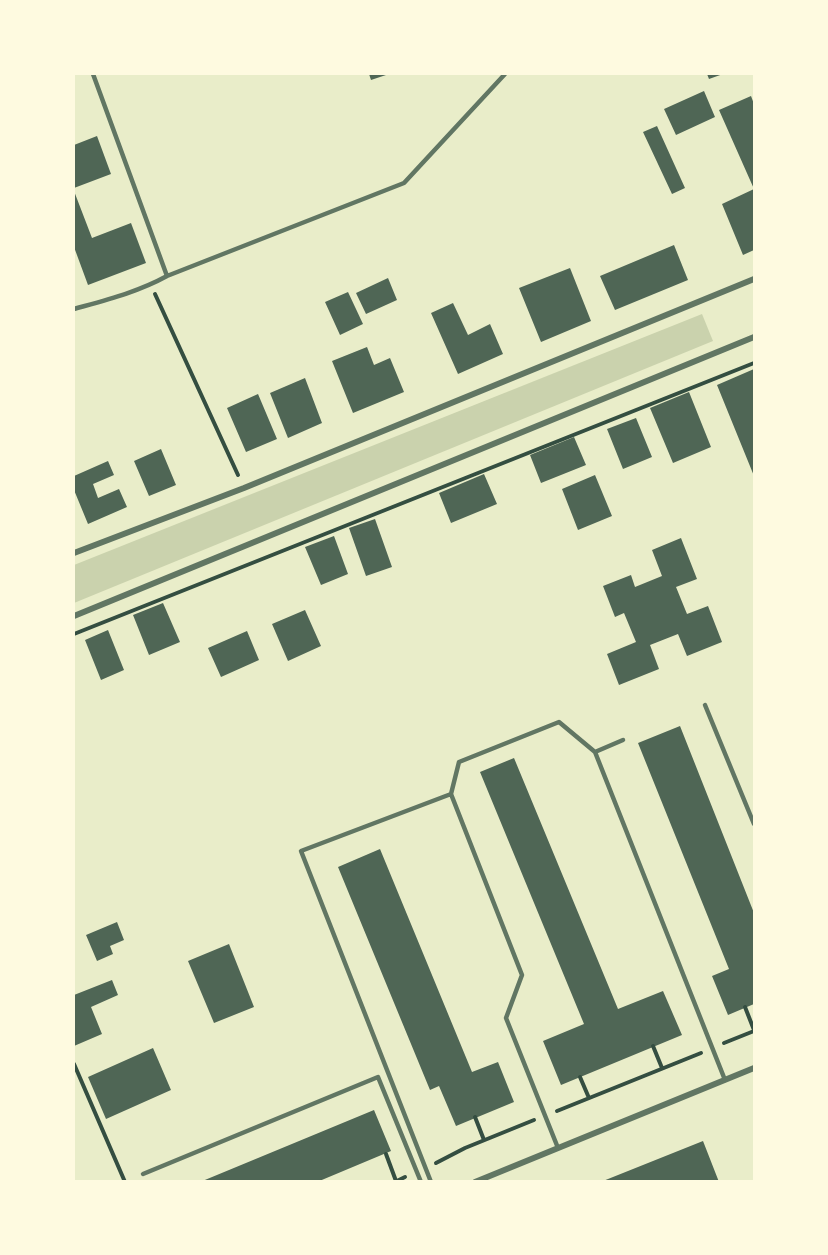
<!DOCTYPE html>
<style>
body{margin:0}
#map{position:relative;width:828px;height:1255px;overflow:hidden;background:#e9edc9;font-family:"PT Sans Narrow",sans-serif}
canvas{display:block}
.frame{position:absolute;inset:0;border:75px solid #fefae0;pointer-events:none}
</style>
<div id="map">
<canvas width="828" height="1255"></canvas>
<div class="frame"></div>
</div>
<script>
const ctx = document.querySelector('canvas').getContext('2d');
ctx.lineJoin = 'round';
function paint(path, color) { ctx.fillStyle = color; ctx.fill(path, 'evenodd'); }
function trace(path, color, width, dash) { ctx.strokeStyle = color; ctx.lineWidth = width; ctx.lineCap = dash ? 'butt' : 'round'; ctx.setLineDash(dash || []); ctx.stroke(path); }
paint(new Path2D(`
 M702,314L713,341L74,603V565Z`), '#cad2ad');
paint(new Path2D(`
 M369,74H389L371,80Z
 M707,74H723L709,79Z
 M704,91L715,117L676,135L664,109Z
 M751,96L754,104V250L743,255L722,204L754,189L719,110Z
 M657,126L685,188L672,194L643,132Z
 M97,136L111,174L74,188V145Z
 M74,191L92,238L131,223L146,263L88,285L74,247Z
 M674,245L688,280L615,310L600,276Z
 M570,268L591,321L541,342L519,288Z
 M388,278L397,300L366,314L356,293Z
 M348,292L363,324L340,335L325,302Z
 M453,303L468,335L490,324L503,354L458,374L431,313Z
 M367,347L374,365L390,358L404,392L353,413L332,361Z
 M754,369V476L717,385Z
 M305,378L322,423L288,438L270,393Z
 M689,392L711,447L673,463L650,408Z
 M258,394L277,439L246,452L227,408Z
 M636,418L652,457L623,469L607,429Z
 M574,437L586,465L541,483L530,455Z
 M161,449L176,485L149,496L134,461Z
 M108,461L114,475L93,484L98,498L119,489L127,507L88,524L74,490V476Z
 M484,474L497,504L451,523L439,493Z
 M595,475L612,516L578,530L562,489Z
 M375,519L392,567L366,576L349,528Z
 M334,536L348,574L321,585L305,547Z
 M681,538L697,579L676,587L687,614L708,606L722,642L687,656L678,634L650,645L659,669L619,685L607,654L636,642L624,613L615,617L603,586L631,575L635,587L662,576L652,550Z
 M163,603L180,642L149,655L133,615Z
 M305,610L321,646L288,661L272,624Z
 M108,630L124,670L101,680L85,640Z
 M247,631L259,660L221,677L208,648Z
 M680,726L754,913V1004L728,1015L712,976L729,969L638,743Z
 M514,758L618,1009L663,991L682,1035L561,1085L543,1041L584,1024L480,772Z
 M380,849L472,1072L498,1062L514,1102L456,1126L439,1086L430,1090L338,867Z
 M117,922L124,940L110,946L113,954L97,961L86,935Z
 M229,944L254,1007L214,1023L188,961Z
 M112,980L118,995L91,1007L102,1034L74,1046V995Z
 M153,1048L171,1090L106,1119L88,1077Z
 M374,1110L391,1151L317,1182H200Z
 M703,1141L719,1182H603V1181Z`), '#4f6655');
trace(new Path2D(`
 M155,294L238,475
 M74,634L754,363
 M745,1007L754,1030
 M724,1043L754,1031
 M653,1046L662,1068
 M74,1064L125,1182
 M580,1077L589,1098
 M557,1111L701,1053
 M475,1117L484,1140
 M386,1154L396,1181
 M436,1163L465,1148L534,1120
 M395,1182L405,1177`), '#344e41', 4);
trace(new Path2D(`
 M93,74L167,276
 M74,309C106,300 138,292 167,276L404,183L505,74
 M705,705L754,824
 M595,752L725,1080
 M451,794L522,975L506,1018L558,1148
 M143,1174L378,1077L421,1182
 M431,1182L301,851L451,794L459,762L559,722L595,752L623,740`), '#617663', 4.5);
trace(new Path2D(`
 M74,553L244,488L754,279
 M74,616L754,337
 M475,1182L754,1068`), '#617663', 6);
</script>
